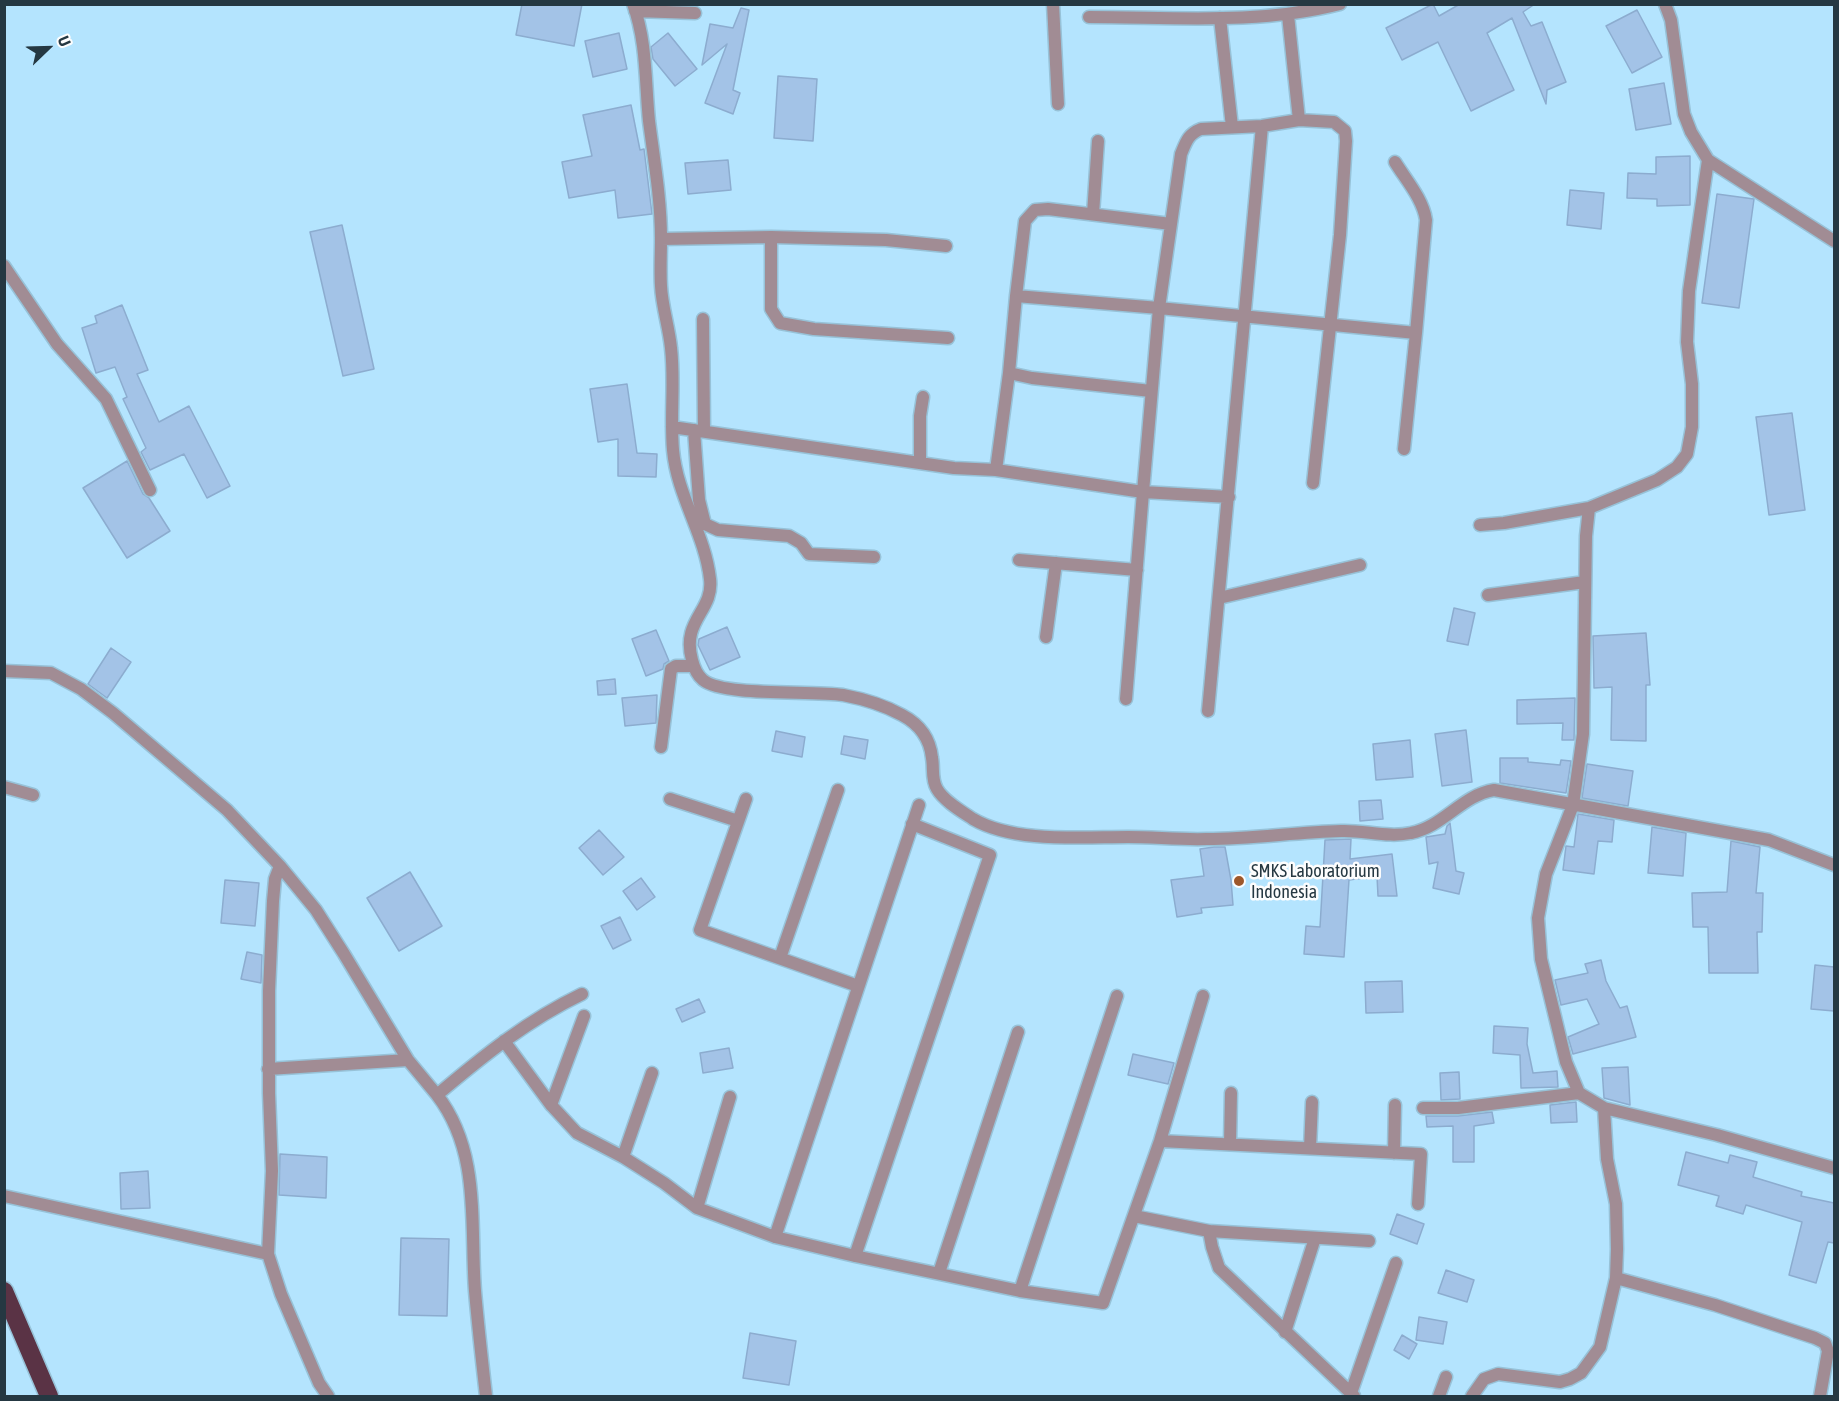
<!DOCTYPE html>
<style>
body{margin:0}
#map{position:relative;width:1839px;height:1401px;overflow:hidden;background:#b4e4fe;font-family:"Asap Condensed",sans-serif}
canvas{display:block}
.frame{position:absolute;inset:0;border:6px solid #253842;pointer-events:none}
.north{position:absolute;left:18px;top:18px;width:60px;height:60px;-webkit-text-stroke:4px #fdfdfd;paint-order:stroke;rotate:67deg;font-size:16px;font-weight:700;line-height:24px;text-align:center;color:#253842}
.north::after{content:'';display:block;margin:auto;width:21px;height:27px;background:#253842;clip-path:polygon(50% 0,100% 100%,50% 72%,0 100%)}
</style>
<div id="map">
<canvas width="1839" height="1401"></canvas>
<div class="frame"></div>
<div class="north">U</div>
</div>
<script>
const ctx = document.querySelector('canvas').getContext('2d');
ctx.lineJoin = 'round';
function paint(path, color) { ctx.fillStyle = color; ctx.fill(path, 'evenodd'); }
function trace(path, color, width, dash) { ctx.strokeStyle = color; ctx.lineWidth = width; ctx.lineCap = dash ? 'butt' : 'round'; ctx.setLineDash(dash || []); ctx.stroke(path); }
function write(font, color, halo, rows, align = 'center') {
  ctx.font = font + ' "Asap Condensed",sans-serif'; ctx.lineWidth = 5; ctx.setLineDash([]); ctx.textBaseline = 'middle'; ctx.strokeStyle = halo; ctx.fillStyle = color; for (const [text, x, y, turn = 0] of rows) {
    ctx.save(); ctx.translate(x, y); ctx.rotate((+turn || 0) * Math.PI / 180); ctx.textAlign = isNaN(turn) ? turn : align; if (halo) ctx.strokeText(text, 0, 0); ctx.fillText(text, 0, 0); ctx.restore();
  }
}
const building = new Path2D(`
 M522,4H582L574,46L516,35Z
 M1433,4L1439,16L1460,4H1535L1523,12L1531,26L1542,22L1566,82L1547,90L1546,104L1512,18L1487,33L1514,90L1471,111L1438,42L1402,60L1386,28Z
 M741,8L749,10L733,90L740,93L733,114L705,103L727,44L702,65L710,24L733,28Z
 M1637,10L1662,57L1632,73L1606,26Z
 M619,33L627,69L593,77L585,41Z
 M668,33L697,69L675,86L653,59L651,47Z
 M778,76L817,79L813,141L774,138Z
 M1664,83L1671,124L1636,130L1629,89Z
 M631,105L640,150L644,149L652,214L618,218L615,190L569,198L562,162L592,156L583,115Z
 M1690,156V205L1657,206V199L1627,198L1628,173L1656,174V157Z
 M728,160L731,190L688,194L685,163Z
 M1570,190L1604,193L1601,229L1567,225Z
 M1717,194L1754,199L1739,308L1702,303Z
 M342,225L374,369L343,376L310,232Z
 M122,305L148,370L137,374L159,422L189,406L230,486L207,498L184,454L150,470L141,452L146,448L123,399L127,397L115,367L96,373L82,328L97,323L95,316Z
 M627,384L637,453L657,454L656,477L618,476V439L598,442L590,389Z
 M1792,413L1805,510L1769,515L1756,417Z
 M127,461L143,494L149,498L170,531L127,558L83,488Z
 M1454,608L1475,613L1468,645L1447,641Z
 M727,627L740,657L710,670L698,645L699,639Z
 M656,630L669,661L664,664L663,669L646,676L632,639Z
 M1646,633L1650,685H1646V741L1611,740L1612,687L1594,688L1593,636Z
 M111,648L131,662L107,698L88,684Z
 M615,679L616,694L598,695L597,681Z
 M657,695L656,723L625,726L622,698Z
 M1575,698L1574,740H1562L1563,723L1517,724V700Z
 M1466,730L1472,782L1442,786L1435,734Z
 M776,731L805,737L802,757L772,751Z
 M844,736L868,740L865,759L841,754Z
 M1410,740L1413,777L1376,780L1373,744Z
 M1500,758H1528V762L1560,765L1561,760L1571,761L1566,793L1500,783Z
 M1587,764L1633,771L1628,806L1582,798Z
 M1381,800L1383,819L1360,821L1359,801Z
 M1578,814L1614,820L1612,842L1598,841L1594,874L1563,870L1566,846L1574,847Z
 M1450,823L1456,871L1464,873L1459,894L1433,888L1438,862L1429,864L1426,837L1445,834L1447,826Z
 M1652,827L1686,833L1683,876L1648,873Z
 M599,830L624,857L603,875L579,848Z
 M1351,839L1350,859L1392,854L1397,896H1378L1377,876L1349,880L1344,957L1304,954L1306,926L1320,927L1325,840Z
 M1731,841L1760,847L1756,893H1763L1762,932H1757L1758,973H1709L1708,927H1693L1692,893L1727,892Z
 M1214,847H1225L1231,880L1233,905L1201,908L1202,913L1177,917L1171,880L1204,876L1200,849Z
 M410,872L442,926L399,951L367,898Z
 M641,878L655,897L637,910L623,891Z
 M225,880L259,883L255,926L221,923Z
 M620,917L631,940L613,949L601,926Z
 M247,952L262,955L261,983L241,979Z
 M1601,960L1606,981L1620,1008L1627,1006L1636,1037L1573,1054L1568,1037L1599,1024L1587,999L1561,1005L1555,980L1588,973L1585,964Z
 M1815,965L1834,967V1011L1811,1009Z
 M1402,981L1403,1012L1366,1013L1365,982Z
 M699,999L705,1012L682,1022L676,1009Z
 M1494,1026L1528,1028L1527,1044L1533,1073L1557,1071L1558,1087L1521,1088L1520,1055L1493,1053Z
 M729,1048L733,1068L703,1073L700,1053Z
 M1133,1054L1174,1063L1168,1084L1128,1075Z
 M1628,1067L1630,1105L1604,1098L1602,1068Z
 M1459,1072L1460,1099L1441,1100L1440,1073Z
 M1576,1102L1577,1122L1551,1123L1550,1105Z
 M1492,1112L1494,1123L1474,1126V1162H1453V1126L1427,1127L1426,1116H1458Z
 M1686,1152L1728,1163L1730,1155L1757,1162L1753,1177L1802,1192L1801,1196L1834,1203V1243L1828,1242L1816,1283L1789,1275L1802,1222L1746,1205L1743,1214L1716,1206L1719,1196L1678,1185Z
 M280,1154L327,1157L326,1198L279,1195Z
 M148,1171L150,1208L121,1209L120,1173Z
 M1397,1214L1424,1224L1417,1244L1390,1234Z
 M401,1238L449,1239L447,1316L399,1315Z
 M1446,1270L1474,1280L1467,1302L1438,1293Z
 M1419,1317L1447,1322L1443,1344L1416,1340Z
 M750,1333L796,1341L789,1385L743,1378Z
 M1402,1335L1417,1344L1409,1359L1394,1350Z`);
paint(building, '#a3c3e7');
trace(building, '#8caccf', 1.5);
const street = new Path2D(`
 M633,4C647,42 645,81 649,121C654,160 661,199 661,239C661,255 660,270 661,286C662,307 669,327 671,348C675,382 670,416 673,450C677,496 705,534 710,579C714,611 681,620 692,660C694,668 697,675 703,680C724,697 812,690 843,695C864,699 884,705 902,715C919,724 930,738 932,758C934,768 931,779 937,789C944,801 961,811 973,819C1014,843 1081,837 1128,837C1154,837 1181,840 1207,839C1252,839 1296,832 1341,831C1364,830 1388,838 1411,833C1443,827 1462,795 1494,790L1769,840L1834,865
 M1053,4L1058,104
 M1665,4L1671,20L1684,114L1691,132L1708,160L1834,241
 M635,11L695,13
 M1288,15L1299,120L1334,122L1345,131L1346,141L1340,235L1313,483
 M1089,17C1173,17 1258,25 1340,4
 M1220,18L1232,127
 M1708,160L1689,291L1687,342L1692,384V427L1687,454L1677,467L1657,480L1589,508L1586,536L1583,734L1573,805L1546,874L1538,918L1541,959L1566,1062L1579,1093L1604,1108L1717,1135L1834,1168
 M1395,162C1406,180 1423,199 1426,220L1416,333
 M1093,214L1098,141
 M771,237V309L780,323L814,329L948,338
 M661,239L771,237L886,240L946,246
 M4,266L57,344L106,399L150,490
 M1016,296L1025,221L1035,210L1048,209L1171,224
 M703,319L704,431
 M1151,391L1032,378L1009,373L1016,296L1159,308L1416,333L1404,449
 M672,427L954,468L996,470L1143,492L1159,308L1181,154C1186,142 1188,134 1201,129L1262,126L1299,120
 M694,430L699,500L705,524L718,530L789,536L801,543L809,554L874,557
 M920,463V416L923,397
 M996,470L1009,373
 M1480,525L1504,523L1589,508
 M1019,560L1137,570
 M1488,595L1585,582
 M1219,598L1360,565
 M1046,637L1056,563
 M4,671L51,673L81,689L113,713L227,810L280,866L316,910L344,954L408,1060L437,1095C483,1056 528,1020 582,994
 M1126,699L1143,492L1229,497
 M1208,711L1262,126
 M661,747L671,669L676,666H693
 M4,787L33,795
 M670,799L738,821
 M746,799L700,930L858,986
 M280,866L275,879L273,901L269,991V1093L272,1171L268,1254L281,1294L319,1383L328,1396
 M780,958L838,790
 M504,1041L551,1105L577,1133L623,1157L664,1183L697,1208L775,1237L855,1256L1020,1291L1103,1303L1160,1141L1203,996
 M268,1069L408,1060
 M437,1095C481,1152 470,1224 475,1291C478,1326 482,1361 486,1396
 M551,1105L584,1016
 M1423,1108H1458L1579,1093
 M1160,1141L1421,1154L1418,1204
 M1230,1144L1231,1093
 M1310,1148L1312,1102
 M1394,1153L1395,1105
 M623,1157L652,1073
 M4,1196L268,1254
 M697,1208L730,1097
 M1134,1216L1209,1231L1212,1247L1219,1268L1354,1396
 M1209,1231L1369,1241
 M775,1237L919,805
 M855,1256L990,855L912,824
 M939,1273L1018,1032
 M1616,1278L1715,1305L1815,1338L1825,1343L1828,1351L1820,1396
 M1020,1291L1117,996
 M1285,1332L1315,1238
 M1351,1393L1396,1263
 M1439,1396L1446,1377
 M1472,1396L1484,1379L1498,1374L1560,1382L1570,1379L1581,1373L1600,1347L1616,1278L1617,1249L1616,1204L1607,1159L1604,1108`);
const highway = new Path2D(`
 M4,1291L49,1396`);
trace(street, '#97c2d8', 15);
trace(highway, '#97c2d8', 21);
trace(street, '#a18c94', 12);
trace(highway, '#5a3345', 18);
for (const [x, y, r, color] of [
 [1239,881,6,"#9d582b"]
]) { const dot = new Path2D(); dot.arc(x, y, r, 0, 2 * Math.PI); ctx.fillStyle = color; ctx.fill(dot); trace(dot, '#fdfdfd', 2); }
write('18px', '#253842', '#fdfdfd', [
 ["SMKS Laboratorium",1251,871],
 ["Indonesia",1251,892]
], 'left');
</script>
